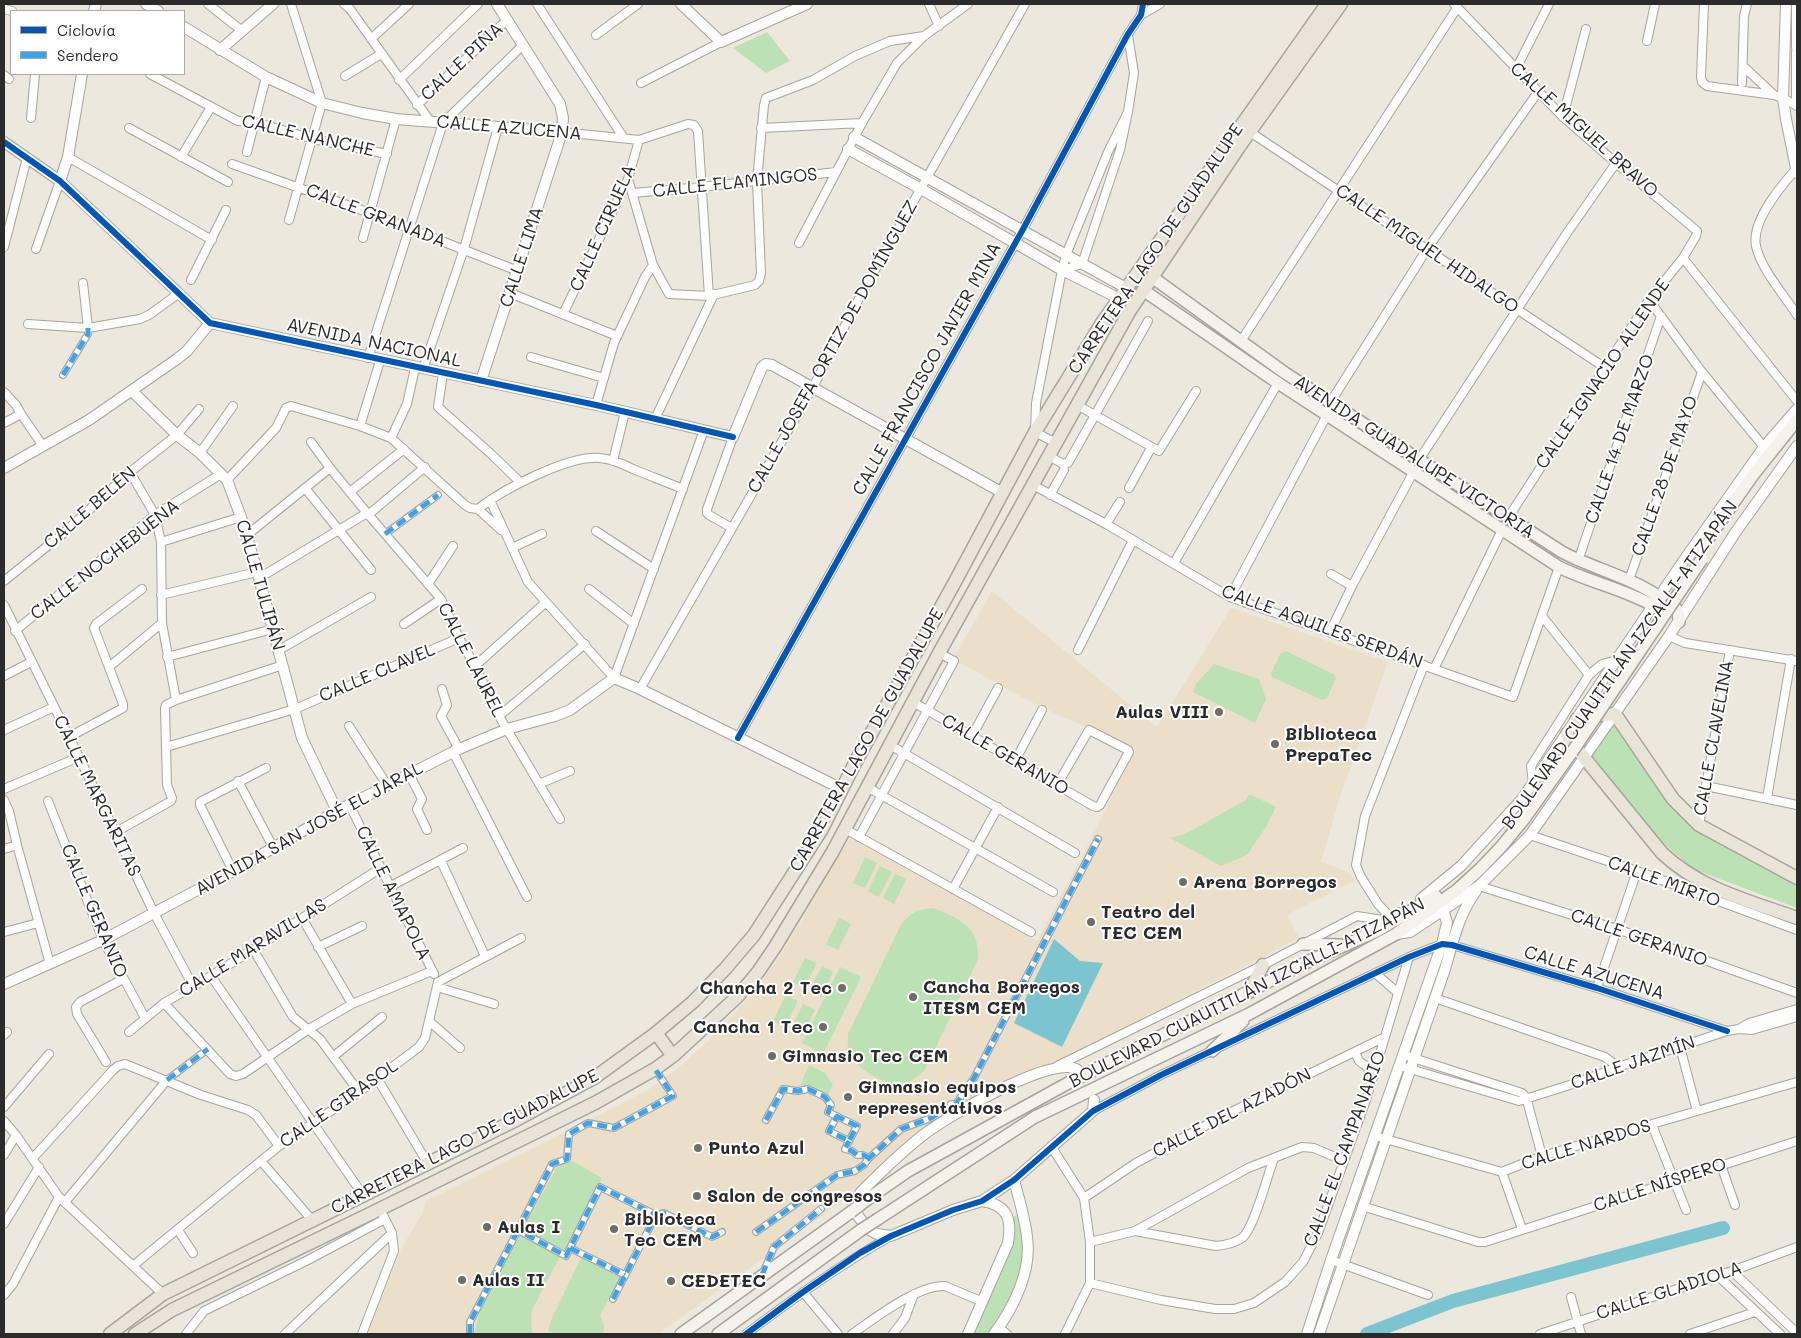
<!DOCTYPE html>
<meta charset="utf-8">
<style>
body{margin:0}
#map{position:relative;width:1801px;height:1338px;overflow:hidden;background:#ede8dd;font-family:Mali,sans-serif}
canvas{display:block}
.frame{position:absolute;inset:0;border:5px solid #2b2b2b;pointer-events:none}
.legend{position:absolute;left:10px;top:10px;width:175px;height:65px;box-sizing:border-box;background:#fff;border:1px solid #aaa;margin:0;padding:6px 9px;list-style:none;font-size:15px;color:#2b2b2b}
.legend li{display:flex;align-items:center;gap:10px;height:25px}
.legend b{width:25px;border:1px solid #aaa}
</style>
<div id="map">
<canvas width="1801" height="1338"></canvas>
<div class="frame"></div>
<ul class="legend">
<li><b style="height:6px;background:#0057b8"></b>Ciclovía</li>
<li><b style="height:6px;background:#3ea3eb"></b>Sendero</li>
</ul>
</div>
<script>
const ctx = document.querySelector('canvas').getContext('2d');
ctx.lineJoin = 'round';
function paint(path, color) { ctx.fillStyle = color; ctx.fill(path, 'evenodd'); }
function trace(path, color, width, dash) { ctx.strokeStyle = color; ctx.lineWidth = width; ctx.lineCap = dash ? 'butt' : 'round'; ctx.setLineDash(dash || []); ctx.stroke(path); }
function write(font, color, halo, rows, align = 'center') {
  ctx.font = font + ' Mali,sans-serif'; ctx.lineWidth = 4; ctx.setLineDash([]); ctx.textBaseline = 'middle'; ctx.strokeStyle = halo; ctx.fillStyle = color; for (const [text, x, y, turn = 0] of rows) {
    ctx.save(); ctx.translate(x, y); ctx.rotate((+turn || 0) * Math.PI / 180); ctx.textAlign = isNaN(turn) ? turn : align; if (halo) ctx.strokeText(text, 0, 0); ctx.fillText(text, 0, 0); ctx.restore();
  }
}
paint(new Path2D(`
 M992,591L1157,727L1231,608L1388,662L1340,797L1321,862L1346,871L1356,880L1287,915L1299,938L1055,1063L1003,1086L974,1102L810,1225L658,1334H367L401,1249L422,1214L426,1201L599,1115L651,1088L679,1067L712,1038L755,990L781,955L850,838L1037,941L1085,851L1134,751L1089,728L1042,708L953,659Z`), '#ebdfca');
paint(new Path2D(`
 M767,32L790,61L766,73L733,48Z
 M1286,651L1335,675L1336,679L1327,698L1322,700L1272,677L1271,674L1280,654Z
 M1214,664L1259,679L1266,699L1255,723L1193,692L1196,684Z
 M1614,726L1619,727L1694,825L1797,881V908L1693,869L1655,836L1589,757L1610,728Z
 M1249,794L1276,807L1267,825L1247,855L1221,866L1170,838L1185,834L1246,800Z
 M865,857L877,863L865,888L853,883Z
 M880,866L892,872L879,897L868,891Z
 M895,874L906,879L894,904L883,898Z
 M933,908C959,918 980,927 978,959L925,1070C920,1075 915,1079 908,1082C887,1088 851,1069 848,1046C847,1043 848,1038 848,1034L902,923C911,912 919,909 933,908Z
 M839,918L851,924L838,950L826,944Z
 M805,958L817,963L804,988L793,982Z
 M822,966L833,972L821,997L809,991Z
 M840,967L861,977L823,1054L802,1043Z
 M786,995L798,1001L785,1027L773,1021Z
 M803,1004L815,1010L802,1036L790,1030Z
 M809,1065L825,1073L833,1085L826,1098L800,1085Z
 M572,1161L602,1178L573,1239L558,1260L533,1308L531,1315L532,1334H474L481,1307L557,1167Z
 M1015,1216L1020,1217L1025,1264L1014,1299L992,1334H971L1009,1247L1010,1219Z
 M582,1256L621,1276L600,1315L604,1326L603,1334H556L548,1331L552,1318Z`), '#bce1b5');
paint(new Path2D(`
 M1054,939L1080,961L1103,963L1062,1047L1014,1023Z`), '#7cc4d0');
trace(new Path2D(`
 M1367,1334L1453,1301L1723,1228`), '#7cc4d0', 14);
const pedestrian = new Path2D(`
 M63,375L88,334V328
 M385,534L438,495
 M167,1080L208,1049
 M766,1120L783,1089L798,1091L808,1089L825,1097L831,1105L828,1112L857,1126L849,1141L829,1131L837,1116
 M867,1160L901,1129L931,1118L943,1111L951,1104H956L974,1078L1098,839
 M656,1215L664,1213L712,1237L722,1232
 M756,1232L837,1175L855,1171L864,1165L869,1158L863,1155H857L852,1151L845,1149L849,1141
 M570,1248L566,1256L518,1230L552,1164L567,1159L569,1134L588,1123L614,1128L673,1096L655,1069
 M763,1273L774,1247L821,1209
 M613,1299L654,1219L656,1215L600,1187L570,1248L625,1275
 M470,1334V1322L518,1230`);
const minor = new Path2D(`
 M208,4L241,30
 M344,4L350,9L430,121
 M537,4L623,137
 M929,4L939,26
 M1454,4L1563,117L1616,163L1697,231L1696,236L1683,258L1649,300L1508,518
 M1704,4L1701,77L1702,82L1707,86L1774,95L1783,98L1797,106
 M4,9L12,11
 M1141,15L1160,4
 M596,35L638,4
 M371,39L409,4
 M1647,41L1655,4
 M1743,66L1774,95
 M1516,69L1549,4
 M150,74L238,121L255,122L313,139L387,154
 M4,75L9,79
 M345,76L381,54
 M399,80L478,4
 M641,83L721,42
 M1742,83L1744,16L1747,4
 M417,105L507,20
 M1563,117L1586,29
 M31,118L35,74
 M129,128L228,182
 M761,128L862,123
 M562,132L639,140L688,124L694,125L698,131L709,296
 M1250,132L1604,367
 M247,152L266,77
 M68,157L212,240
 M181,157L211,107
 M232,164L370,213L518,271
 M1796,169C1781,186 1751,221 1756,246C1761,269 1784,295 1797,315
 M628,179L653,265L669,294L709,296L755,285L759,281L761,273L757,181L764,105L766,98L813,80L855,56L890,41L924,36
 M633,193L701,187L836,172
 M289,220L322,103L291,4
 M363,238L396,119
 M799,243L862,123L897,63L924,36L968,4
 M4,247L27,158
 M36,249L60,181
 M1683,258L1797,401
 M1062,270L1082,264L1120,150L1128,112L1134,73L1128,35
 M191,280L226,210
 M83,283L88,328
 M510,293L617,336
 M1649,300L1702,372L1764,447
 M563,314L628,179L639,140
 M28,324L88,328L140,319L149,315L178,294
 M1241,341L1457,8
 M531,357L604,378
 M368,358L443,123L523,45
 M423,369L464,249L498,127
 M443,373L438,407L490,453L520,482
 M4,392L16,405L21,414L43,446
 M1330,403L1427,249L1538,92
 M596,405L614,343L645,277L653,265
 M1077,405L1159,451L1196,391
 M655,419L714,294
 M4,423L21,414
 M360,426L380,361
 M391,438L407,404L415,368
 M311,442L330,468L367,513L441,599L459,638L475,666L499,716L560,819
 M1056,443L1035,432L1036,403L1062,270L1066,255L1108,152L1128,112
 M200,453L233,406
 M1049,456L1063,464L1068,463L1148,321
 M1419,460L1567,233L1616,163
 M613,461L625,412
 M130,472L155,515L161,542L162,623L176,700
 M227,480L276,428L286,408L291,406L360,426L391,438L465,505L470,508L478,509L501,530
 M1033,485L1106,524L1230,597L1513,697L1559,567
 M305,488L371,570
 M1129,488L1151,448
 M350,492L404,449
 M1050,495L1064,470
 M490,500L528,582L614,678L704,430
 M478,509C503,489 569,455 600,458C612,459 623,464 633,469C650,476 666,482 683,489
 M368,515L425,467
 M1106,524L1120,502
 M732,528L709,515L707,513V509L733,437
 M596,531L654,569
 M247,535L330,468
 M161,542L241,517
 M512,548L542,534
 M1578,561L1661,316
 M1174,563L1278,383
 M1331,574L1352,586
 M259,578L367,513
 M1629,580L1702,372
 M4,581L65,532L130,472L177,435L199,409
 M428,584L453,546
 M589,589L634,624
 M161,595L257,572
 M1230,597L1327,415
 M4,605L79,757L154,913L193,986
 M1542,616L1589,675
 M404,624L441,599
 M15,631L155,515L221,474
 M1330,632L1352,586L1414,471
 M1669,636L1685,643L1797,661
 M279,650L371,597
 M1078,650L1133,540
 M167,657L273,629
 M475,666L545,603
 M109,667L162,623
 M1434,669L1502,530
 M4,676L31,662
 M442,689L447,705L441,716L459,749
 M640,689L813,387L863,291L1025,4
 M913,702L1093,806L1097,807L1100,805L1129,752L1128,750L1089,730L1057,785
 M499,716L585,644
 M349,726L387,785
 M4,730L54,707
 M972,736L998,688
 M69,737L123,708V704L94,628L96,624L142,589
 M738,738L1022,231L1128,34L1141,15L1143,4
 M890,745L1075,853
 M166,747L295,709L459,638
 M453,752L527,897
 M1015,761L1042,710
 M409,774L422,799L417,809L427,830
 M238,781L273,847
 M539,784L570,771
 M1533,784L1531,766L1589,675L1602,664L1617,660
 M1706,786L1797,805
 M867,787L1053,892
 M4,789L79,757
 M1767,798L1791,659
 M4,800L9,811L17,845L50,964
 M48,801L103,940L145,1018
 M349,804L434,974
 M1699,825L1730,650
 M845,829L1031,932
 M114,833L171,801L172,798L167,785L165,709L166,705L176,700L283,665
 M1530,835L1637,871L1797,930
 M859,837L954,661L939,653
 M4,849L17,845
 M441,861L485,956
 M233,871L200,805V802L266,768
 M1479,886L1617,929L1797,993
 M389,887L463,848
 M953,889L998,807
 M1390,917L1378,904L1361,877L1356,865L1365,816L1424,665
 M302,918L352,1004
 M4,932L38,923
 M318,947L362,926
 M253,949L293,1017L320,1039L359,1092
 M1375,973L1398,993
 M211,976L363,1195
 M437,987L494,1004
 M1597,988L1637,871
 M1435,998L1605,1057L1618,1067
 M164,1003L230,1074L236,1076L243,1074L309,1029L352,1004L432,971
 M429,1021L460,1048
 M1739,1029L1749,1023L1797,1009
 M129,1032L164,1003L211,976L381,868
 M4,1035L7,1032
 M1680,1047L1697,1111
 M1355,1052L1359,1061L1374,1072
 M1404,1055L1522,1093L1526,1097
 M334,1056L382,1017
 M106,1062L77,1014L76,1007L80,1002L123,979
 M1057,1066L1263,965L1357,916L1383,920
 M1400,1066L1519,1101L1576,1083L1618,1067L1727,1031L1739,1029L1752,1030L1797,1017
 M377,1078L428,1164
 M1526,1097L1542,1156
 M4,1107L49,1054
 M1093,1111L1161,1075L1409,957L1442,944L1452,945L1597,988L1727,1031
 M4,1121L16,1135L59,1197L163,1294
 M1652,1125L1686,1210
 M1375,1136L1502,1172L1542,1156L1797,1082
 M1051,1146L1084,1198L1090,1242V1283L1065,1334
 M4,1155L16,1135
 M33,1158L113,1070L118,1066L125,1064L201,1095L248,1110L256,1115L279,1146
 M261,1161L312,1220
 M1721,1165L1735,1205
 M1502,1172L1522,1229
 M1084,1198L1136,1163L1227,1114L1385,1037
 M65,1202L167,1080
 M1362,1206L1478,1242H1485L1797,1141
 M4,1224L39,1167
 M178,1230L193,1253
 M1135,1231L1216,1246C1225,1245 1235,1243 1242,1238C1254,1229 1268,1174 1274,1158
 M1090,1242L1135,1231L1248,1168L1302,1147L1314,1148L1344,1161
 M1331,1260L1428,1295
 M134,1265L279,1146L359,1092L419,1047L425,1038L438,982L521,938
 M1732,1271L1797,1333
 M1717,1275L1780,1334
 M1090,1283L1161,1300L1215,1309H1234L1254,1303L1285,1282L1303,1262L1318,1233L1366,1100L1409,957
 M803,1292L838,1334
 M4,1295L13,1284L59,1197
 M1571,1297L1581,1334
 M999,1328L1007,1334
 M186,1334L204,1311L308,1260L385,1219
 M285,1334L392,1233
 M362,1334L394,1251L392,1233L383,1215
 M746,1334C793,1299 840,1265 891,1236
 M852,1334C874,1319 917,1285 945,1286L983,1302
 M893,1334L905,1318L914,1294
 M1540,1334L1732,1271L1797,1247
 M1690,1334L1755,1312`);
const tertiary = new Path2D(`
 M146,4L158,11
 M681,4L721,42L807,4
 M1786,4L1783,98L1786,119L1797,173
 M1797,4V48
 M94,11L96,4
 M184,27L266,77L322,103L362,113L396,119L562,132
 M220,50L273,4
 M1797,52V105
 M854,137L1126,288
 M4,142L60,181L210,323L596,405L733,437L762,367L766,364L772,365L1003,493
 M848,149L921,189L1062,270L1118,298
 M60,181L68,157L82,74
 M481,381L562,132L563,118L560,104L497,4
 M132,391L177,435L200,453L227,480L241,517L259,578L302,738L337,811
 M4,468L89,420L177,359L187,351L210,323
 M1421,899L1461,866L1522,799L1684,560L1764,447L1797,409
 M1396,934L1410,932L1479,886L1530,835L1669,636L1735,533L1797,446
 M1364,936L1371,927L1398,913
 M4,984L103,940L233,871L337,811L459,749L507,729L555,716L570,710L614,678L640,689L842,789
 M1079,1071C1058,1050 943,1119 922,1136C900,1153 881,1172 861,1192L857,1199L856,1206L858,1216L868,1229L877,1234L891,1236L953,1210L982,1201L1014,1180L1093,1111L1094,1100
 M968,1334L1008,1243C1012,1219 1008,1205 982,1201
 M994,1334C1014,1307 1032,1271 1027,1237C1025,1218 1019,1199 1014,1180
 M1307,1334L1331,1260L1442,944L1447,923L1443,909
 M1319,1334L1445,969C1453,941 1459,914 1476,891`);
const secondary = new Path2D(`
 M1152,277L1285,373L1562,552C1594,569 1631,577 1661,598C1666,601 1671,604 1675,607C1678,611 1679,617 1679,622
 M1143,290L1278,383L1559,567C1589,582 1624,589 1654,606
 M1696,556L1753,475L1797,420
 M1303,944L1340,945
 M1212,1051L1243,1021
 M869,1198L908,1171L1070,1082L1307,962L1377,931L1436,896
 M878,1219L1035,1117L1249,1014L1396,934L1457,890L1480,869L1501,847L1524,819L1572,752
 M681,1334L851,1212
 M718,1334L861,1230`);
const primary = new Path2D(`
 M1577,719L1587,716L1615,714L1673,799L1699,825L1797,878
 M1567,734L1569,739L1662,853C1700,889 1749,901 1797,918
 M1249,992L1263,965
 M656,1033L673,1056
 M110,1334L163,1294L516,1120L594,1078L656,1033L693,1002L725,969L754,935L822,829L856,761L956,580L1035,432L1102,323L1327,4
 M135,1334L172,1310L380,1209L595,1103L655,1069L673,1056L738,996L758,972L775,947L832,853L939,653L1129,312L1239,147L1341,4`);
trace(pedestrian, '#a7a49e', 8);
trace(minor, '#a7a49e', 10);
trace(tertiary, '#a7a49e', 12);
trace(secondary, '#a7a49e', 14);
trace(primary, '#a7a49e', 15);
trace(pedestrian, '#fcfcfa', 5.5);
trace(minor, '#fcfcfa', 8);
trace(tertiary, '#fcfcfa', 10);
trace(secondary, '#f5f1eb', 11);
trace(primary, '#eae3d7', 12);
const secondaryBridge = new Path2D(`
 M1572,752L1702,559
 M851,1212L869,1198
 M861,1230L878,1219`);
trace(secondaryBridge, '#a7a49e', 14, []);
trace(secondaryBridge, '#f5f1eb', 11);
trace(new Path2D(`
 M63,375L88,334V328
 M385,534L438,495
 M167,1080L208,1049
 M766,1120L783,1089L798,1091L808,1089L825,1097L831,1105L828,1112L857,1126L849,1141L829,1131L837,1116
 M867,1160L901,1129L931,1118L943,1111L951,1104H956L974,1078L1098,839
 M656,1215L664,1213L712,1237L722,1232
 M756,1232L837,1175L855,1171L864,1165L869,1158L863,1155H857L852,1151L845,1149L849,1141
 M570,1248L566,1256L518,1230L552,1164L567,1159L569,1134L588,1123L614,1128L673,1096L655,1069
 M762,1275L774,1247L821,1209
 M613,1299L654,1219L656,1215L600,1187L570,1248L625,1275
 M470,1334V1322L518,1230`), '#3ea3eb', 5, [10, 5]);
trace(new Path2D(`
 M4,142L60,181L210,323L596,405L733,437
 M738,738L1022,231L1128,34L1141,15L1143,4
 M746,1334L803,1292L860,1253L891,1236L953,1210L982,1201L1014,1180L1093,1111L1161,1075L1409,957L1442,944L1452,945L1597,988L1727,1031`), '#0057b8', 6);
for (const [x, y, r, color] of [
 [1219,712,5,"#6f6d69"],
 [1275,744,5,"#6f6d69"],
 [1183,882,5,"#6f6d69"],
 [1091,922,5,"#6f6d69"],
 [842,988,5,"#6f6d69"],
 [913,997,5,"#6f6d69"],
 [823,1027,5,"#6f6d69"],
 [772,1056,5,"#6f6d69"],
 [848,1097,5,"#6f6d69"],
 [698,1148,5,"#6f6d69"],
 [697,1196,5,"#6f6d69"],
 [487,1227,5,"#6f6d69"],
 [614,1229,5,"#6f6d69"],
 [462,1280,5,"#6f6d69"],
 [671,1281,5,"#6f6d69"]
]) { const dot = new Path2D(); dot.arc(x, y, r, 0, 2 * Math.PI); ctx.fillStyle = color; ctx.fill(dot); trace(dot, '#fff', 2); }
write('18px', '#2b2b2b', '#fff', [
 ["CALLE PIÑA",462,62,-43],
 ["CALLE AZUCENA",509,128,5],
 ["CALLE MIGUEL BRAVO",1584,130,42],
 ["CALLE NANCHE",308,136,13],
 ["CALLE FLAMINGOS",735,183,-6],
 ["CALLE GRANADA",376,216,21],
 ["CALLE CIRUELA",603,228,-66],
 ["CARRETERA LAGO DE GUADALUPE",1156,249,-56],
 ["CALLE MIGUEL HIDALGO",1427,249,34],
 ["CALLE LIMA",522,257,-72],
 ["AVENIDA NACIONAL",374,343,12],
 ["CALLE JOSEFA ORTIZ DE DOMÍNGUEZ",833,347,-61],
 ["CALLE FRANCISCO JAVIER MINA",927,369,-61],
 ["CALLE IGNACIO ALLENDE",1603,374,-56],
 ["CALLE 14 DE MARZO",1620,439,-71],
 ["AVENIDA GUADALUPE VICTORIA",1414,457,33],
 ["CALLE 28 DE MAYO",1665,476,-71],
 ["CALLE BELÉN",90,508,-41],
 ["CALLE NOCHEBUENA",105,560,-38],
 ["CALLE TULIPÁN",260,585,74],
 ["CALLE AQUILES SERDÁN",1322,627,20],
 ["CALLE LAUREL",471,660,63],
 ["BOULEVARD CUAUTITLÁN IZCALLI-ATIZAPÁN",1620,665,-55],
 ["CALLE CLAVEL",377,673,-23],
 ["CALLE CLAVELINA",1714,738,-80],
 ["CARRETERA LAGO DE GUADALUPE",867,740,-61],
 ["CALLE GERANIO",1005,755,30],
 ["CALLE MARGARITAS",97,796,64],
 ["AVENIDA SAN JOSÉ EL JARAL",309,829,-29],
 ["CALLE MIRTO",1664,882,20],
 ["CALLE AMAPOLA",393,893,64],
 ["CALLE GERANIO",94,911,67],
 ["CALLE GERANIO",1639,938,19],
 ["CALLE MARAVILLAS",253,948,-32],
 ["CALLE AZUCENA",1594,973,17],
 ["BOULEVARD CUAUTITLÁN IZCALLI-ATIZAPÁN",1247,993,-27],
 ["CALLE JAZMÍN",1633,1063,-19],
 ["CALLE GIRASOL",339,1104,-35],
 ["CALLE DEL AZADÓN",1232,1113,-27],
 ["CARRETERA LAGO DE GUADALUPE",465,1142,-27],
 ["CALLE NARDOS",1586,1145,-17],
 ["CALLE EL CAMPANARIO",1345,1149,-70],
 ["CALLE NÍSPERO",1660,1185,-18],
 ["CALLE GLADIOLA",1669,1291,-18]
]);
write('bold 18px', '#2b2b2b', '#fff', [
 ["Aulas VIII",1209,712,"right"],
 ["Biblioteca",1285,734],
 ["PrepaTec",1285,755],
 ["Arena Borregos",1193,882],
 ["Teatro del",1101,912],
 ["TEC CEM",1101,933],
 ["Cancha Borregos",923,987],
 ["ITESM CEM",923,1008],
 ["Chancha 2 Tec",832,988,"right"],
 ["Cancha 1 Tec",813,1027,"right"],
 ["Gimnasio Tec CEM",782,1056],
 ["Gimnasio equipos",858,1087],
 ["representativos",858,1108],
 ["Punto Azul",708,1148],
 ["Salon de congresos",707,1196],
 ["Biblioteca",624,1219],
 ["Tec CEM",624,1240],
 ["Aulas I",497,1227],
 ["Aulas II",472,1280],
 ["CEDETEC",681,1281]
], 'left');
</script>
